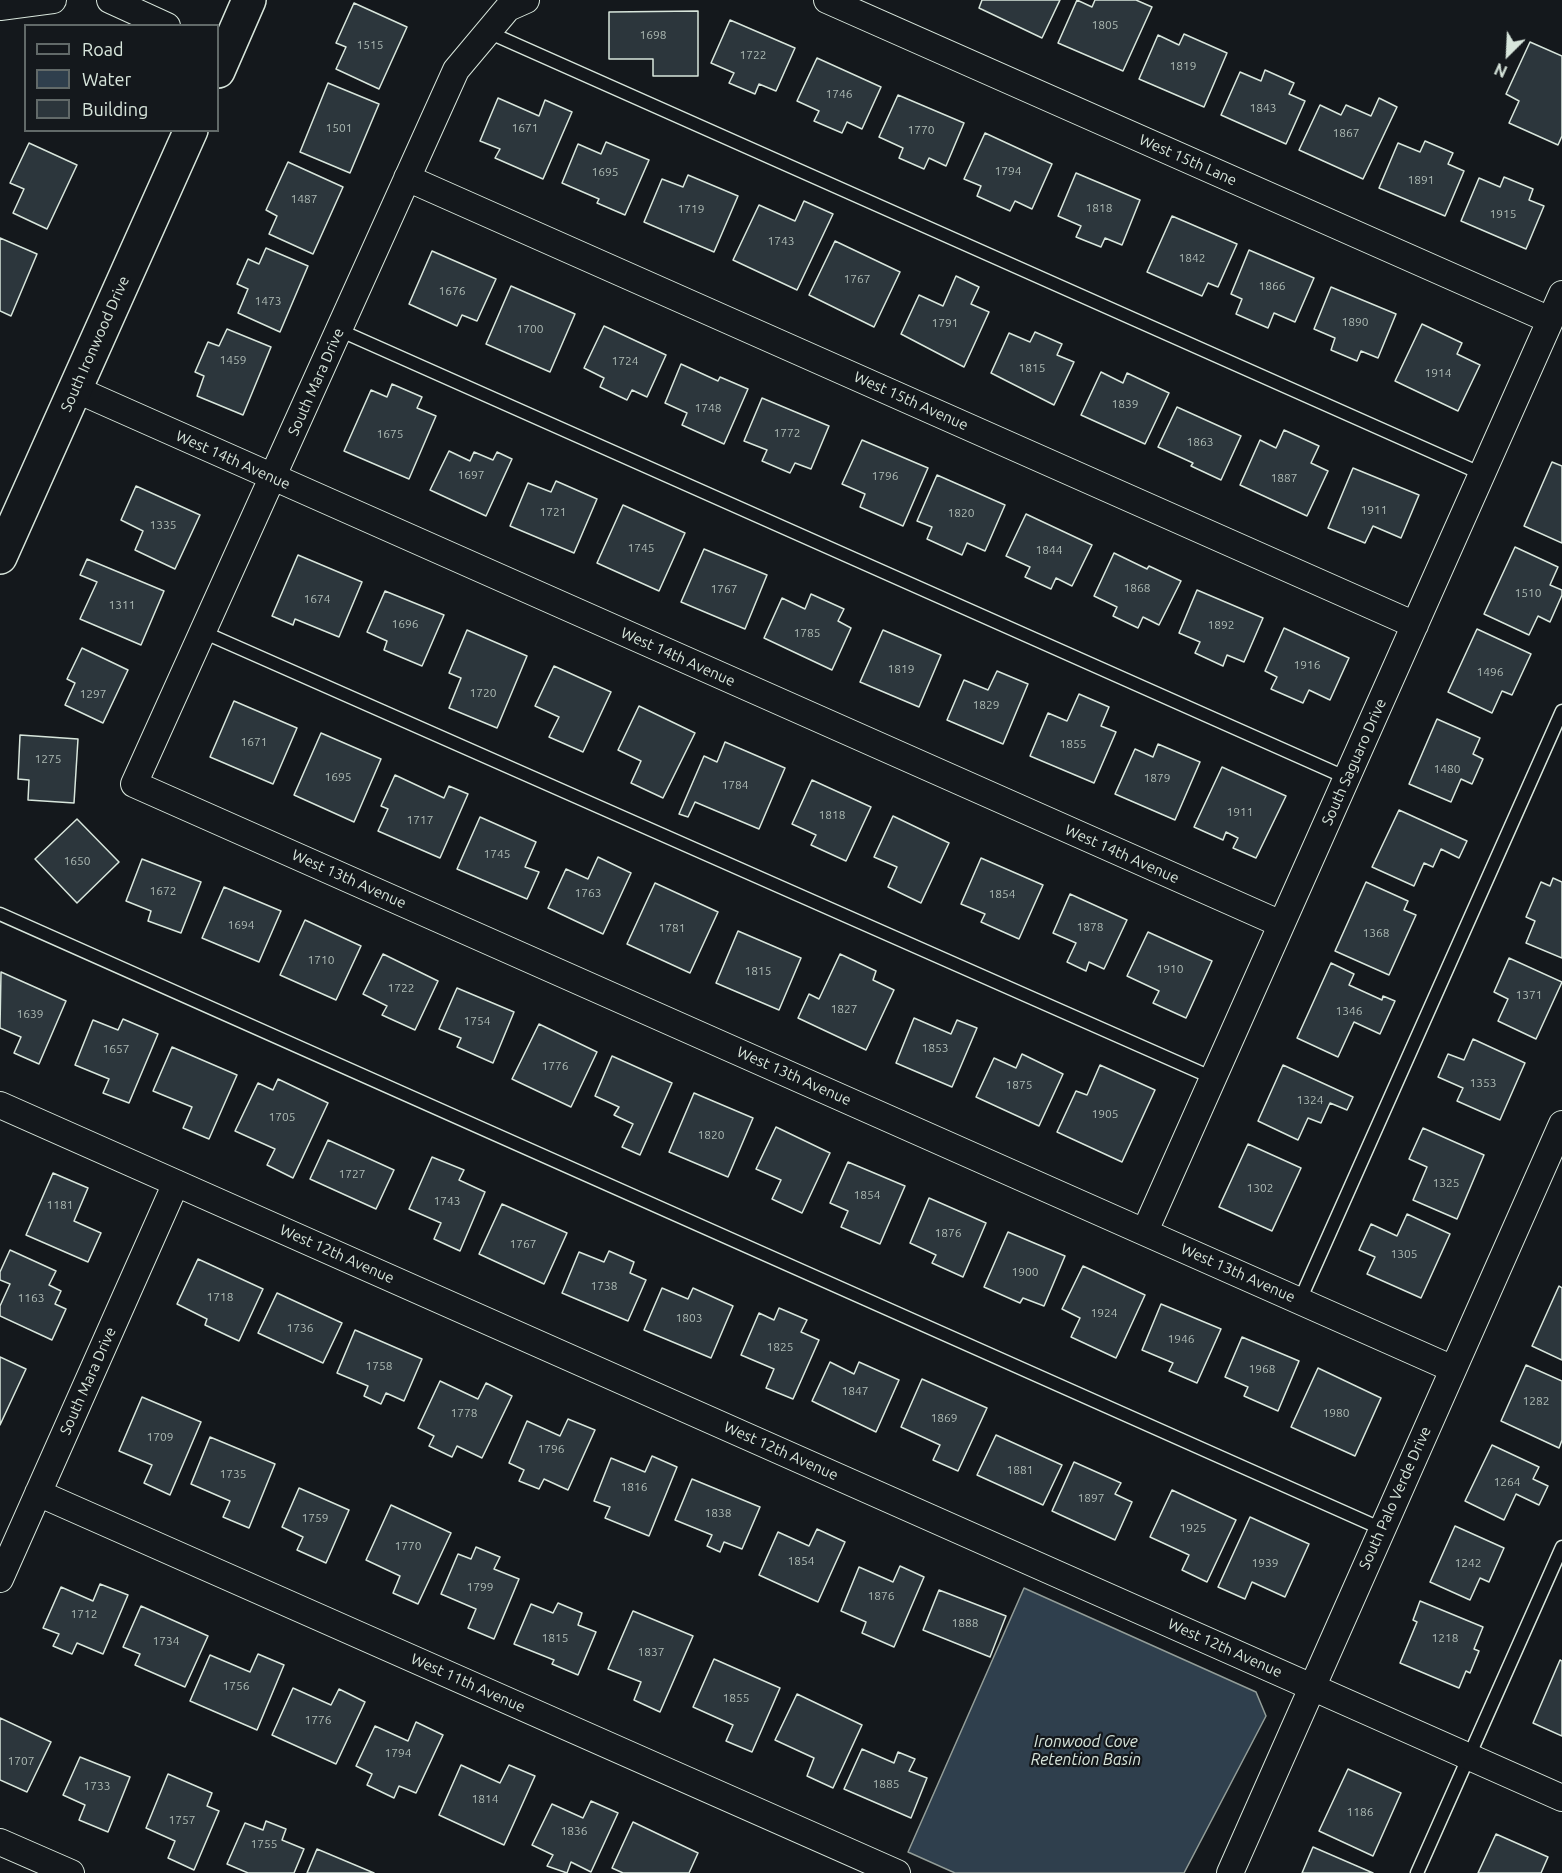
<!DOCTYPE html>
<style>
body{margin:0}
#map{position:relative;width:1562px;height:1873px;overflow:hidden;background:#14181c;font-family:Ubuntu,sans-serif}
canvas{display:block}
.legend{position:absolute;left:24px;top:24px;width:195px;height:108px;box-sizing:border-box;background:#14181c;border:2px solid #626a69;margin:0;padding:8px 10px;list-style:none;font-size:18px;color:#d8e6dc}
.legend li{display:flex;align-items:center;gap:12px;height:30px}
.legend b{width:30px;border:2px solid #626a69}
.north{position:absolute;left:1478px;top:24px;width:60px;height:60px;-webkit-text-stroke:4px #14181c;paint-order:stroke;rotate:204deg;font-size:16px;font-weight:700;line-height:24px;text-align:center;color:#d8e6dc}
.north::after{content:'';display:block;margin:auto;width:21px;height:27px;background:#d8e6dc;clip-path:polygon(50% 0,100% 100%,50% 72%,0 100%)}
</style>
<div id="map">
<canvas width="1562" height="1873"></canvas>
<ul class="legend">
<li><b style="height:8px;background:#14181c"></b>Road</li>
<li><b style="height:16px;background:#2f3f4d"></b>Water</li>
<li><b style="height:16px;background:#2c363c"></b>Building</li>
</ul>
<div class="north">N</div>
</div>
<script>
const ctx = document.querySelector('canvas').getContext('2d');
ctx.lineJoin = 'round';
function paint(path, color) { ctx.fillStyle = color; ctx.fill(path, 'evenodd'); }
function trace(path, color, width, dash) { ctx.strokeStyle = color; ctx.lineWidth = width; ctx.lineCap = dash ? 'butt' : 'round'; ctx.setLineDash(dash || []); ctx.stroke(path); }
function write(font, color, halo, rows, align = 'center') {
  ctx.font = font + ' Ubuntu,sans-serif'; ctx.lineWidth = 4.5; ctx.setLineDash([]); ctx.textBaseline = 'middle'; ctx.strokeStyle = halo; ctx.fillStyle = color; for (const [text, x, y, turn = 0] of rows) {
    ctx.save(); ctx.translate(x, y); ctx.rotate((+turn || 0) * Math.PI / 180); ctx.textAlign = isNaN(turn) ? turn : align; if (halo) ctx.strokeText(text, 0, 0); ctx.fillText(text, 0, 0); ctx.restore();
  }
}
const water = new Path2D(`
 M1024,1588L1256,1692L1266,1716L1184,1873H955L908,1852Z`);
paint(water, '#2f3f4d');
trace(water, '#939e99', 1.5);
const building = new Path2D(`
 M982,0H1060L1042,38L979,8Z
 M1077,0L1092,7L1095,0H1136L1152,7L1123,71L1058,43Z
 M354,3L407,27L379,89L336,69L346,47L336,43Z
 M698,11V76H653V59H609V12Z
 M730,20L795,48L776,91L759,84L755,94L729,83L734,73L711,63Z
 M1184,34L1227,53L1204,107L1139,79L1158,35L1179,45Z
 M1530,42L1562,56V136L1558,145L1509,123L1519,101L1506,94Z
 M817,58L881,87L862,129L847,122L842,133L814,121L819,111L797,101Z
 M1265,70L1294,83L1289,94L1305,101L1286,144L1221,115L1240,72L1261,81Z
 M328,83L379,104L350,173L300,152Z
 M898,95L964,123L946,166L929,158L924,169L899,158L903,148L879,137Z
 M498,98L539,116L545,100L572,112L543,179L495,158L500,149L480,141Z
 M1379,98L1397,107L1363,179L1299,150L1320,105L1341,115L1346,105L1371,116Z
 M985,133L1052,164L1032,209L1015,201L1010,211L977,196L981,186L964,179Z
 M1425,141L1453,153L1448,164L1464,171L1445,216L1379,188L1398,143L1420,152Z
 M606,142L649,160L625,215L597,203L599,199L562,183L578,144L601,154Z
 M29,143L77,165L47,229L13,213L24,189L10,183Z
 M288,162L343,187L313,254L269,234L277,216L266,210Z
 M1076,173L1140,200L1122,245L1105,238L1101,247L1076,237L1081,226L1058,216Z
 M688,175L738,196L714,252L644,222L662,179L683,187Z
 M1504,177L1533,189L1529,200L1544,206L1526,249L1461,221L1479,178L1500,187Z
 M804,201L833,214L797,290L733,260L759,205L795,221Z
 M1172,216L1237,244L1218,287L1208,283L1202,296L1147,272Z
 M0,238L37,254L11,316L0,311Z
 M835,241L900,272L874,327L809,295Z
 M266,248L308,266L280,332L238,313L248,289L237,284L248,259L259,264Z
 M1249,250L1314,278L1295,322L1274,313L1268,328L1236,314L1242,299L1231,294Z
 M432,251L496,279L477,321L462,315L457,326L409,304Z
 M956,276L979,287L971,304L989,312L964,367L901,334L919,295L943,306Z
 M511,286L575,314L550,372L486,344Z
 M1331,287L1396,314L1378,358L1361,351L1357,361L1331,350L1335,338L1314,329Z
 M1422,324L1462,343L1457,354L1480,365L1458,411L1395,381Z
 M604,326L666,355L647,397L632,390L627,400L600,387L604,378L584,368Z
 M227,329L271,347L243,415L197,396L204,376L195,372L208,342L219,346Z
 M1035,332L1062,344L1057,355L1074,362L1054,405L991,373L1009,333L1030,342Z
 M681,364L718,381L720,377L748,389L724,444L682,425L687,413L665,403Z
 M1101,372L1123,383L1127,373L1169,393L1145,444L1081,415Z
 M392,384L422,397L417,408L436,416L409,479L344,451L371,390L387,397Z
 M762,398L829,426L811,469L795,463L790,473L762,461L767,450L744,441Z
 M1177,407L1241,436L1221,480L1191,466L1193,463L1158,447Z
 M1284,430L1319,446L1311,463L1328,471L1307,516L1240,485L1260,440L1276,448Z
 M862,440L928,468L903,526L860,507L865,494L842,484Z
 M449,451L470,461L474,452L493,460L497,452L512,459L486,516L430,490Z
 M1552,462L1562,466V543L1524,526Z
 M1353,468L1419,495L1401,538L1373,526L1365,543L1328,528Z
 M937,475L1005,505L985,551L967,543L962,555L927,539L932,527L917,521Z
 M556,481L597,499L574,553L510,526L528,483L551,492Z
 M136,486L200,515L175,569L135,550L143,531L121,520Z
 M623,505L685,533L659,591L597,563Z
 M1026,514L1092,545L1072,586L1056,578L1051,589L1025,577L1030,567L1006,556Z
 M1515,547L1558,567L1550,585L1562,590V595L1550,622L1538,616L1529,635L1484,614Z
 M704,549L767,575L745,629L681,602Z
 M1114,553L1147,569L1149,566L1181,581L1159,625L1143,617L1138,628L1113,616L1117,607L1094,596Z
 M298,555L362,582L339,637L295,619L293,625L272,616Z
 M87,559L164,591L141,645L80,619L97,582L80,575Z
 M1197,590L1263,618L1244,662L1227,655L1223,666L1195,653L1200,642L1179,633Z
 M385,591L444,615L422,666L384,650L387,641L367,632Z
 M811,594L844,609L838,621L851,628L832,670L764,638L782,598L805,609Z
 M1284,628L1349,658L1330,700L1309,690L1303,703L1271,689L1277,677L1265,671Z
 M1477,629L1531,654L1512,695L1502,691L1492,713L1448,692Z
 M467,630L527,656L497,728L449,708L461,678L449,673Z
 M883,630L941,655L919,707L860,682Z
 M82,648L128,670L103,723L65,705L75,683L67,679Z
 M554,666L611,692L583,752L549,737L559,717L535,706Z
 M997,671L1028,684L1003,744L947,720L964,680L988,690Z
 M1079,694L1109,707L1101,726L1116,732L1094,783L1030,756L1048,713L1067,721Z
 M234,701L297,728L273,784L210,757Z
 M639,706L695,733L663,798L631,783L641,761L618,750Z
 M1437,719L1480,738L1473,754L1483,759L1472,784L1461,779L1451,802L1409,784Z
 M321,733L381,759L354,822L294,795Z
 M20,735L78,739L74,803L28,800L29,780L18,779Z
 M725,742L785,768L759,829L695,802L688,817L679,814L704,756L717,762Z
 M1158,744L1200,762L1175,820L1115,794L1135,749L1153,757Z
 M1222,767L1286,796L1256,858L1233,848L1238,838L1226,832L1223,840L1194,827Z
 M395,775L444,798L449,786L468,794L440,858L378,831L388,809L381,806Z
 M812,780L871,807L846,861L811,845L816,835L792,824Z
 M1399,810L1467,841L1459,858L1441,849L1433,867L1424,863L1414,886L1372,867Z
 M893,816L949,843L921,903L888,887L897,867L874,857Z
 M480,817L536,842L525,867L539,872L527,899L457,869Z
 M77,819L119,862L77,903L35,859Z
 M598,857L631,873L603,934L548,908L566,869L588,879Z
 M981,858L1043,885L1019,939L981,922L985,914L961,904Z
 M142,859L201,882L181,933L148,921L151,911L126,901Z
 M1553,878L1562,882V958L1526,943L1535,921L1526,917L1541,882L1550,886Z
 M1366,882L1408,901L1404,910L1416,915L1389,975L1335,951Z
 M655,883L718,912L690,973L627,944Z
 M224,887L281,911L259,962L202,938Z
 M1070,894L1127,920L1104,969L1089,962L1086,971L1067,962L1076,943L1053,933Z
 M305,920L361,946L336,1000L280,975Z
 M738,931L801,958L779,1010L716,983Z
 M1148,932L1212,961L1186,1018L1153,1003L1159,991L1127,976Z
 M383,954L438,981L415,1030L382,1015L387,1006L363,994Z
 M840,954L876,971L873,980L894,990L866,1050L798,1018L809,994L819,999Z
 M1509,958L1562,982L1536,1039L1498,1021L1508,999L1494,992Z
 M1331,963L1354,974L1349,985L1382,1000L1383,996L1395,1001L1380,1034L1354,1022L1338,1057L1297,1038Z
 M1,972L66,1001L39,1064L14,1053L21,1037L0,1028Z
 M457,988L514,1012L493,1063L457,1047L461,1038L439,1029Z
 M914,1018L951,1034L957,1020L977,1028L952,1087L896,1063Z
 M123,1019L158,1034L129,1103L103,1093L109,1079L75,1065L93,1020L118,1030Z
 M539,1024L597,1052L571,1107L512,1079Z
 M1473,1039L1525,1063L1500,1120L1457,1101L1463,1088L1438,1077L1448,1054L1464,1060Z
 M172,1047L237,1075L209,1139L183,1128L192,1107L153,1091Z
 M1022,1054L1063,1074L1039,1126L976,1097L994,1058L1016,1068Z
 M612,1056L672,1083L640,1155L622,1147L633,1124L614,1115L619,1107L595,1096Z
 M1100,1065L1155,1090L1122,1162L1057,1132L1076,1091L1087,1095Z
 M1283,1065L1353,1097L1347,1110L1330,1103L1321,1123L1308,1118L1298,1140L1258,1121Z
 M278,1079L328,1103L293,1178L267,1165L275,1149L235,1131L258,1083L273,1090Z
 M694,1093L753,1118L728,1177L669,1152Z
 M776,1127L830,1153L802,1213L772,1199L781,1180L756,1169Z
 M1423,1128L1484,1155L1457,1219L1413,1200L1427,1167L1409,1159Z
 M328,1140L394,1170L376,1209L310,1179Z
 M1248,1144L1301,1168L1272,1231L1219,1207Z
 M432,1157L464,1170L459,1180L485,1192L460,1251L434,1239L441,1223L409,1209Z
 M848,1162L905,1186L880,1244L841,1227L848,1211L830,1203Z
 M53,1173L88,1188L74,1221L101,1233L88,1262L26,1235Z
 M929,1198L986,1223L963,1277L932,1263L936,1255L910,1243Z
 M502,1204L567,1233L544,1284L479,1254Z
 M1407,1214L1450,1234L1421,1298L1367,1274L1375,1257L1359,1250L1371,1224L1397,1236Z
 M1008,1232L1065,1256L1044,1306L1023,1298L1020,1303L984,1287Z
 M10,1250L56,1271L49,1285L61,1291L55,1304L66,1309L52,1340L0,1316V1306L10,1284L0,1280V1272Z
 M609,1251L634,1262L630,1273L646,1280L628,1321L562,1293L579,1252L604,1262Z
 M198,1259L263,1289L239,1341L205,1325L207,1319L177,1304Z
 M1083,1266L1145,1295L1116,1358L1071,1337L1080,1318L1062,1309Z
 M1559,1286L1562,1288V1360L1532,1346Z
 M662,1288L688,1299L693,1288L733,1306L711,1358L644,1330Z
 M277,1293L342,1323L323,1363L258,1333Z
 M1161,1304L1221,1329L1197,1383L1169,1371L1173,1363L1142,1350Z
 M779,1308L807,1320L801,1332L819,1340L793,1399L766,1388L774,1369L741,1355L759,1313L774,1320Z
 M355,1330L422,1359L404,1401L386,1393L381,1404L364,1396L368,1386L337,1373Z
 M1242,1337L1299,1361L1278,1411L1244,1396L1248,1387L1225,1377Z
 M0,1357L26,1369L0,1425Z
 M830,1362L854,1374L859,1362L899,1380L876,1432L812,1401Z
 M1526,1365L1562,1381V1440L1559,1448L1501,1421Z
 M1318,1368L1381,1398L1355,1456L1291,1427Z
 M922,1379L987,1408L958,1471L933,1460L940,1445L901,1427Z
 M440,1381L478,1399L486,1383L512,1396L482,1458L457,1446L452,1457L429,1446L434,1436L418,1428Z
 M142,1397L201,1422L170,1495L144,1483L152,1465L119,1451Z
 M568,1419L595,1430L568,1490L544,1479L539,1489L519,1481L524,1470L509,1463L527,1421L560,1436Z
 M996,1435L1062,1465L1043,1505L977,1475Z
 M210,1437L275,1464L249,1528L223,1517L230,1501L191,1484Z
 M1492,1445L1539,1467L1533,1479L1548,1486L1539,1505L1516,1494L1504,1520L1465,1501Z
 M652,1456L677,1467L649,1536L605,1518L610,1507L594,1501L611,1458L645,1472Z
 M1074,1462L1121,1483L1115,1494L1132,1502L1115,1540L1052,1511Z
 M692,1479L760,1507L742,1549L724,1542L720,1552L707,1546L712,1535L675,1520Z
 M299,1488L349,1510L326,1563L297,1550L303,1537L282,1527Z
 M1172,1490L1236,1520L1207,1582L1182,1570L1189,1555L1150,1537Z
 M391,1505L451,1533L418,1604L393,1593L400,1576L366,1560Z
 M1250,1517L1309,1544L1285,1597L1252,1582L1245,1599L1218,1587Z
 M1455,1526L1504,1548L1489,1582L1480,1578L1470,1600L1430,1582Z
 M817,1529L845,1542L818,1602L759,1575L778,1532L809,1546Z
 M476,1547L500,1557L494,1569L519,1579L494,1639L468,1628L476,1609L441,1594L458,1554L471,1559Z
 M900,1566L924,1577L894,1647L862,1633L866,1622L841,1611L859,1567L893,1582Z
 M100,1584L128,1595L103,1654L77,1643L72,1654L53,1646L59,1634L43,1628L61,1587L93,1601Z
 M939,1590L1006,1616L990,1657L923,1630Z
 M1420,1601L1483,1627L1474,1649L1479,1651L1470,1673L1466,1671L1459,1688L1400,1663L1417,1622L1413,1620Z
 M558,1603L582,1613L578,1625L596,1632L578,1675L552,1664L554,1660L514,1644L531,1604L553,1613Z
 M141,1606L208,1636L185,1687L135,1665L140,1654L123,1647Z
 M633,1611L693,1636L660,1712L634,1700L641,1682L608,1669Z
 M258,1654L284,1665L257,1730L190,1701L210,1655L250,1672Z
 M714,1659L780,1688L752,1752L726,1741L733,1725L693,1707Z
 M1560,1660L1562,1661V1736L1533,1723Z
 M293,1688L331,1705L339,1689L365,1702L336,1764L272,1735Z
 M797,1694L862,1725L833,1788L807,1776L814,1758L775,1740Z
 M0,1718L51,1742L27,1792L0,1780Z
 M416,1722L443,1735L416,1793L399,1786L394,1798L367,1785L372,1774L356,1766L375,1726L408,1741Z
 M862,1749L894,1763L898,1752L915,1759L909,1771L927,1778L911,1818L844,1789Z
 M80,1757L130,1777L108,1832L79,1820L85,1805L63,1795Z
 M461,1765L500,1783L509,1765L535,1776L504,1845L439,1815Z
 M1348,1769L1401,1793L1373,1856L1319,1831Z
 M168,1774L212,1793L207,1806L219,1811L194,1870L168,1858L175,1841L146,1828Z
 M591,1801L618,1813L591,1872L571,1862L567,1873L547,1866L553,1855L532,1845L552,1804L583,1818Z
 M266,1821L286,1829L282,1840L304,1849L294,1873H248L227,1864L245,1823L263,1830Z
 M633,1822L698,1853L689,1873H623L612,1868Z
 M1496,1834L1548,1857L1541,1873H1478Z
 M1313,1847L1373,1873H1302Z
 M317,1849L374,1873H307Z`);
paint(building, '#2c363c');
trace(building, '#d8e6dc', 1.5);
const service = new Path2D(`
 M488,32L1482,474
 M339,330L1347,778
 M203,632L1213,1078
 M0,914L1382,1529
 M1300,1300L1562,711
 M1417,1873L1562,1547`);
const minor = new Path2D(`
 M110,0L167,26
 M526,0L508,8L456,70L134,784L1453,1369
 M827,0L1550,320
 M0,7L53,0
 M407,178L1415,625
 M75,389L1281,924
 M0,1105L1562,1798
 M1145,1231L1562,294
 M38,1493L897,1873
 M0,1579L176,1183
 M0,1842L71,1873
 M1230,1873L1562,1124`);
const primary = new Path2D(`
 M218,71L249,0
 M0,557L191,130`);
trace(service, '#d8e6dc', 15);
trace(minor, '#d8e6dc', 28);
trace(primary, '#d8e6dc', 36);
trace(service, '#14181c', 12);
trace(minor, '#14181c', 26);
trace(primary, '#14181c', 33);
write('12px', '#adbab4', null, [
 ["1805",1105,25],
 ["1698",653,35],
 ["1515",370,45],
 ["1722",753,55],
 ["1819",1183,66],
 ["1746",839,94],
 ["1843",1263,108],
 ["1501",339,128],
 ["1671",525,128],
 ["1770",921,130],
 ["1867",1346,133],
 ["1794",1008,171],
 ["1695",605,172],
 ["1891",1421,180],
 ["1487",304,199],
 ["1818",1099,208],
 ["1719",691,209],
 ["1915",1503,214],
 ["1743",781,241],
 ["1842",1192,258],
 ["1767",857,279],
 ["1866",1272,286],
 ["1676",452,291],
 ["1473",268,301],
 ["1890",1355,322],
 ["1791",945,323],
 ["1700",530,329],
 ["1459",233,360],
 ["1724",625,361],
 ["1815",1032,368],
 ["1914",1438,373],
 ["1839",1125,404],
 ["1748",708,408],
 ["1772",787,433],
 ["1675",390,434],
 ["1863",1200,442],
 ["1697",471,475],
 ["1796",885,476],
 ["1887",1284,478],
 ["1911",1374,510],
 ["1721",553,512],
 ["1820",961,513],
 ["1335",163,525],
 ["1745",641,548],
 ["1844",1049,550],
 ["1868",1137,588],
 ["1767",724,589],
 ["1510",1528,593],
 ["1674",317,599],
 ["1311",122,605],
 ["1696",405,624],
 ["1892",1221,625],
 ["1785",807,633],
 ["1916",1307,665],
 ["1819",901,669],
 ["1496",1490,672],
 ["1720",483,693],
 ["1297",93,694],
 ["1829",986,705],
 ["1671",254,742],
 ["1855",1073,744],
 ["1275",48,759],
 ["1480",1447,769],
 ["1695",338,777],
 ["1879",1157,778],
 ["1784",735,785],
 ["1911",1240,812],
 ["1818",832,815],
 ["1717",420,820],
 ["1745",497,854],
 ["1650",77,861],
 ["1672",163,891],
 ["1763",588,893],
 ["1854",1002,894],
 ["1694",241,925],
 ["1878",1090,927],
 ["1781",672,928],
 ["1368",1376,933],
 ["1710",321,960],
 ["1910",1170,969],
 ["1815",758,971],
 ["1722",401,988],
 ["1371",1529,995],
 ["1827",844,1009],
 ["1346",1349,1011],
 ["1639",30,1014],
 ["1754",477,1021],
 ["1853",935,1048],
 ["1657",116,1049],
 ["1776",555,1066],
 ["1353",1483,1083],
 ["1875",1019,1085],
 ["1324",1310,1100],
 ["1905",1105,1114],
 ["1705",282,1117],
 ["1820",711,1135],
 ["1727",352,1174],
 ["1325",1446,1183],
 ["1302",1260,1188],
 ["1854",867,1195],
 ["1743",447,1201],
 ["1181",60,1205],
 ["1876",948,1233],
 ["1767",523,1244],
 ["1305",1404,1254],
 ["1900",1025,1272],
 ["1738",604,1286],
 ["1718",220,1297],
 ["1163",31,1298],
 ["1924",1104,1313],
 ["1803",689,1318],
 ["1736",300,1328],
 ["1946",1181,1339],
 ["1825",780,1347],
 ["1758",379,1366],
 ["1968",1262,1369],
 ["1847",855,1391],
 ["1282",1536,1401],
 ["1778",464,1413],
 ["1980",1336,1413],
 ["1869",944,1418],
 ["1709",160,1437],
 ["1796",551,1449],
 ["1881",1020,1470],
 ["1735",233,1474],
 ["1264",1507,1482],
 ["1816",634,1487],
 ["1897",1091,1498],
 ["1838",718,1513],
 ["1759",315,1518],
 ["1925",1193,1528],
 ["1770",408,1546],
 ["1854",801,1561],
 ["1939",1265,1563],
 ["1242",1468,1563],
 ["1799",480,1587],
 ["1876",881,1596],
 ["1712",84,1614],
 ["1888",965,1623],
 ["1815",555,1638],
 ["1218",1445,1638],
 ["1734",166,1641],
 ["1837",651,1652],
 ["1756",236,1686],
 ["1855",736,1698],
 ["1776",318,1720],
 ["1794",398,1753],
 ["1707",21,1761],
 ["1885",886,1784],
 ["1733",97,1786],
 ["1814",485,1799],
 ["1186",1360,1812],
 ["1757",182,1820],
 ["1836",574,1831],
 ["1755",264,1844]
]);
write('15px', '#d8e6dc', '#14181c', [
 ["West 15th Lane",1188,160,24],
 ["South Ironwood Drive",95,344,-66],
 ["South Mara Drive",316,382,-66],
 ["West 15th Avenue",911,401,24],
 ["West 14th Avenue",233,460,24],
 ["West 14th Avenue",678,657,24],
 ["South Saguaro Drive",1354,762,-66],
 ["West 14th Avenue",1122,854,24],
 ["West 13th Avenue",349,879,24],
 ["West 13th Avenue",794,1076,24],
 ["West 12th Avenue",337,1254,24],
 ["West 13th Avenue",1238,1273,24],
 ["South Mara Drive",88,1381,-66],
 ["West 12th Avenue",781,1451,24],
 ["South Palo Verde Drive",1395,1498,-66],
 ["West 12th Avenue",1225,1648,24],
 ["West 11th Avenue",468,1683,24]
]);
write('italic 16px', '#d8e6dc', '#14181c', [
 ["Ironwood Cove",1086,1742],
 ["Retention Basin",1086,1760]
]);
</script>
